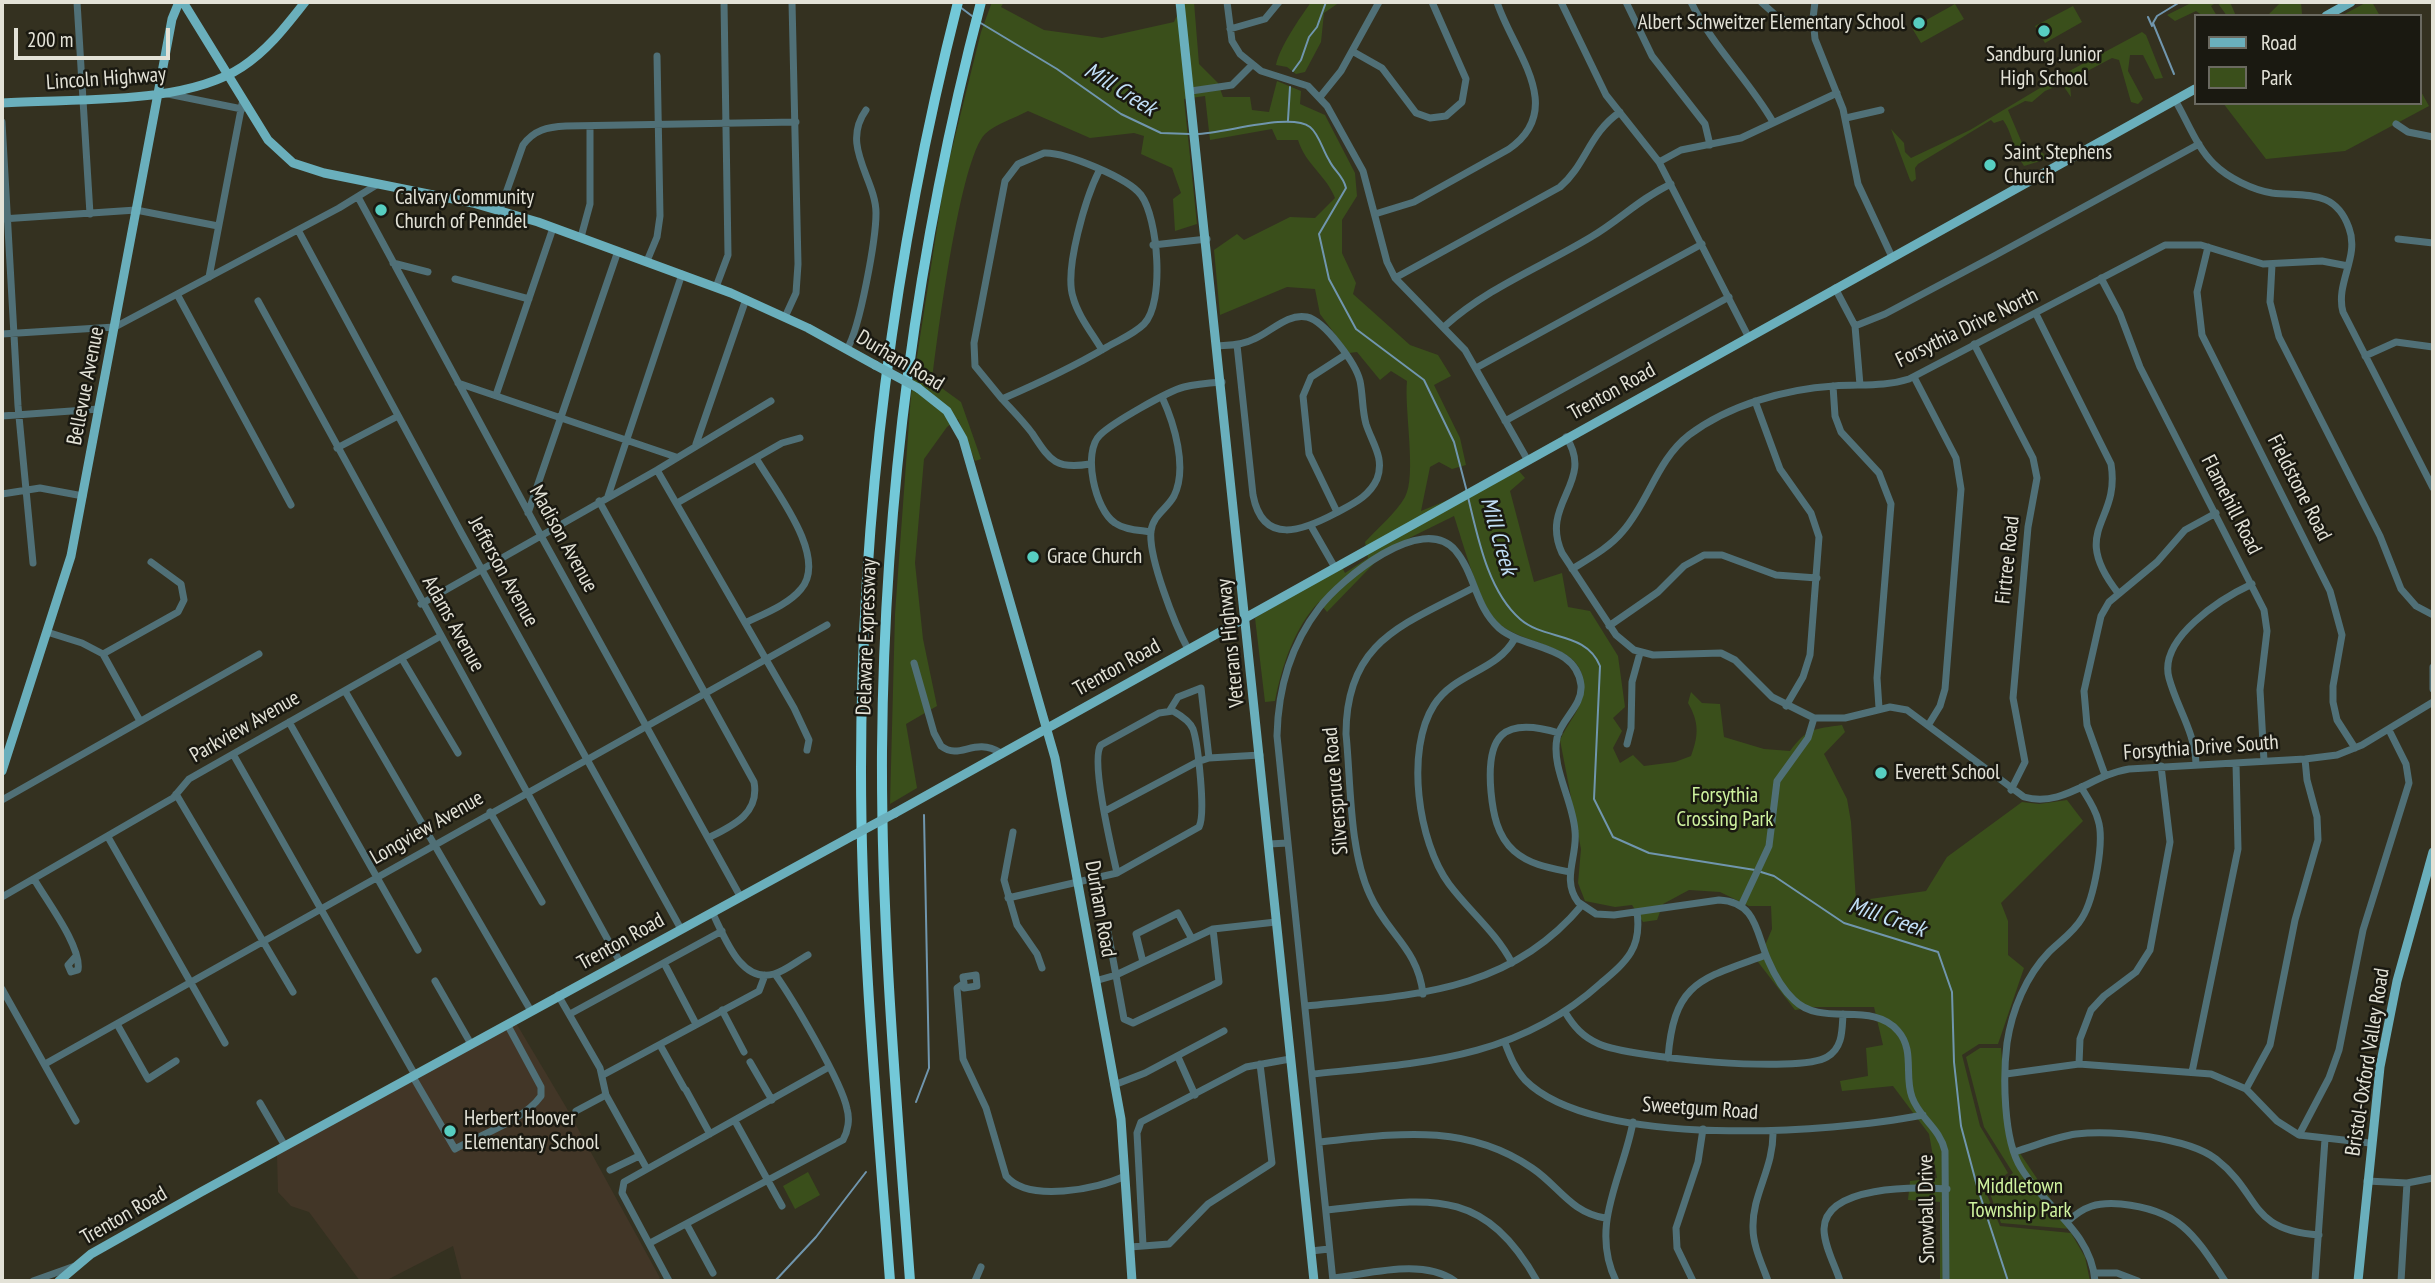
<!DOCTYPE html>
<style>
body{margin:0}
#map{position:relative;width:2435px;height:1283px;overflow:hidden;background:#343120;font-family:"PT Sans Narrow",sans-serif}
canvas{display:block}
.frame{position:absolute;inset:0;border:4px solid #e3e2d7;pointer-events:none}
.legend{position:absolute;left:2194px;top:14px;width:228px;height:91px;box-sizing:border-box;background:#1a1911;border:2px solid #6a6960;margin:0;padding:9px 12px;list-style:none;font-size:21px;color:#e3e2d7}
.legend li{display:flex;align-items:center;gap:14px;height:35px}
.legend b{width:35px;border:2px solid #6a6960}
.scale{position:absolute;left:14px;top:28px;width:156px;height:32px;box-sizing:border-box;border:4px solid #e3e2d7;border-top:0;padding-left:9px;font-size:21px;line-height:24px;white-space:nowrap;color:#e3e2d7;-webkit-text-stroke:5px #1a1911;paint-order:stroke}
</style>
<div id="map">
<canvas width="2435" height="1283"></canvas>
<div class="frame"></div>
<ul class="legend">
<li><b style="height:9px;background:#6aafbc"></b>Road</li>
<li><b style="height:19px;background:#3a4f1b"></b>Park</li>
</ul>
<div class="scale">200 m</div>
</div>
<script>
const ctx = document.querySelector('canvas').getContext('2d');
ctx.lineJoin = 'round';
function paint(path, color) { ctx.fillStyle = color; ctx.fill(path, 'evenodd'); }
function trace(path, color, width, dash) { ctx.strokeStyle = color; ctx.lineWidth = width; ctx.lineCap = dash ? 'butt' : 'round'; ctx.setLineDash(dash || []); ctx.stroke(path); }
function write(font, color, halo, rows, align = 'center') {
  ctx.font = font + ' "PT Sans Narrow",sans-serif'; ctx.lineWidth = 5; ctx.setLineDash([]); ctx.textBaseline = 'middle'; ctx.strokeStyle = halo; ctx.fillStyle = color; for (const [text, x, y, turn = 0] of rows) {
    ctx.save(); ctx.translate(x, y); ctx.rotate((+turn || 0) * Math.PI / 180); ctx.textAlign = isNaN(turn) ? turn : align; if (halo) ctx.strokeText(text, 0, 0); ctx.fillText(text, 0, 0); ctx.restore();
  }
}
paint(new Path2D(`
 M516,1023L566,1107L660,1278L656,1281H462L453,1246L385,1281H360L309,1212L291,1206L278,1192L277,1155Z`), '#423627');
paint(new Path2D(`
 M992,2H1004L1001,7L1044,30L1102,38L1174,22L1183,2H1194L1199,64L1218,83L1223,97H1250L1252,110L1269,112L1277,81L1301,91L1300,104L1325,115L1355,173L1357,196L1342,220V253L1356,283L1353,294L1410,345L1438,355L1451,376L1434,385L1460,438L1466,465L1452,469L1439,462L1430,467L1421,511L1519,471L1525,478L1510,491L1534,582L1562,573L1568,607L1590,611L1618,656L1625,707L1613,718L1622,731L1613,748L1620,763L1633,755L1644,766L1675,762L1691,756C1699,735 1699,722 1688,703L1691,692L1702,703L1720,704L1724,737L1764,749L1790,751C1807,728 1814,729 1842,725L1845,732L1824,754L1847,799L1851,822L1856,901L1926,891L1947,857L2022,802L2039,804L2067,800L2083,821L2001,903L2008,921V955L2024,968L1998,1044H1979L1962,1055L1980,1126L2008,1173L1985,1190L2000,1226L2071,1233L2085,1257L2090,1281H1940V1202L1908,1200L1910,1181L1937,1178L1929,1134L1893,1086L1842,1091L1840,1081L1868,1076L1866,1048L1883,1045L1874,1007H1814L1795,1010L1758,962L1772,929L1771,906H1749L1720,892L1689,890L1663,904L1657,920L1643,922L1632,905L1615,907L1585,901L1578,883L1581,849L1560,740C1567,724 1581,710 1583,692C1591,639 1515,649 1492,616C1477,594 1463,543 1454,516L1389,548L1327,612L1319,602C1294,628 1282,666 1275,701L1265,702L1255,618L1342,567L1345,573L1368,558L1365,542C1378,528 1396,513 1405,497C1417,476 1404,409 1407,381L1391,371L1380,380L1357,352L1349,353L1320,314L1315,289L1287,287L1220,315L1214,250L1237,234L1244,240L1290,217L1315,218L1335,198C1326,175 1306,165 1298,140H1277L1272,129L1210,140L1205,96L1184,99L1197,224L1175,231L1173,199L1181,193L1172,168L1141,154L1144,136L1134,133L1090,138L1028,111C1015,118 995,124 985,134C960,159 937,338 932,381L961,402L981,459L975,461L958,419L947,427L924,459L915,563L923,639L937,706L906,724L917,788L890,804L895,614L911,395L945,177L981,32Z
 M1311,2H1340L1324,13L1321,42L1305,72L1296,74L1287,67L1276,65C1280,46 1300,18 1311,2Z
 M2193,2H2230L2236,16H2227L2217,2L2211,6L2217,16H2203L2196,11L2175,21L2167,15Z
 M2281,2H2301L2302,14L2267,16Z
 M2367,2H2372L2380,16H2341Z
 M1955,4L1964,19L1921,43L1912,28Z
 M2073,6L2082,22L2045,43L2035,26Z
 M2142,32L2146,35L2163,78L2155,79L2143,55H2130L2128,71L2143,99L2138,104L2131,102L2119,60L2112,58L2076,77L2070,84L2071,97L2062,84L2045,91L2032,102L2025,101L2008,110L2025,150L2043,153L2047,159L2024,166C2014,152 2012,132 2003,120L1994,123L1991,120L1918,164L1915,168L1916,179L1912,182L1910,180L1891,129L1904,143L1905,152L1911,158L1970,130L2060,76Z
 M2419,88L2429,106L2345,151L2266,159L2223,103H2419Z
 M1980,1048H2001L2009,1137L2071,1229L2001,1223L1989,1191L2013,1173L1984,1127L1966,1057Z
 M808,1172L820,1195L795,1209L783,1186Z`), '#3a4f1b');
trace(new Path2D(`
 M960,7L972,16
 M2148,17L2152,26
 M979,22L1057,69L1121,114L1161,133L1190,134
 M1293,71L1301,60L1309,37L1317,27L1326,2
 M2174,74L2153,23L2157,16L2180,2
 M1288,120L1290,87
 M1196,134C1223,134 1290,112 1310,127C1319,134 1323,151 1329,160C1334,171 1343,175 1346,188L1319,234L1329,279L1356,329L1424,380L1454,442L1467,492
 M1468,497C1478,538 1488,591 1520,619C1545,641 1586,631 1600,666L1594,799L1613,837L1649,853L1755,870
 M1761,872L1774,876L1844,923L1938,952L1952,992L1954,1062L1961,1126L1977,1186L2008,1281
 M916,1102L929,1068L924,815
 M775,1281L816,1237L866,1172`), '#7096ae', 2);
trace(new Path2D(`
 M77,2L90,214
 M1227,2L1232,41L1240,54L1261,71L1308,86L1327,106L1363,171L1387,262L1395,278L1465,350L1527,459
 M1561,2L1606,95L1659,162L1748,336
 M1626,2L1652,56L1705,124L1710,145
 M1691,2C1712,46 1749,80 1773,122
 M1761,2L1780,19L1812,23
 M1815,2L1813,18L1815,39L1843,109L1858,184L1892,257
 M1230,29L1265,19L1279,2
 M1352,51L1382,68L1416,113L1430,118L1446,116L1462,102L1466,79L1432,2
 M1191,91L1232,85L1252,65
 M168,94L242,109
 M1320,97L1341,71L1379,2
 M2175,100C2187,120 2197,148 2214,164C2228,178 2253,190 2272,193C2304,197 2335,188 2349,228C2360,257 2335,283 2343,312L2433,488
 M1846,118L1881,110
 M2,122L18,406L33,563
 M2396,124L2408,132L2433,137
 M1044,153C1066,152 1128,178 1141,195C1158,218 1165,303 1144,324C1134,334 1119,340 1107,347C1073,367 1039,383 1002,399L975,366L974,343L1005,181L1018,164Z
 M1659,162L1681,150L1741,138L1837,93
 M1099,171C1086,197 1064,269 1073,297C1078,316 1092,333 1102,350
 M358,197L540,534L740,896
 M500,210L523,145C534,130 547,127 566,126L796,122
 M1375,214L1414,202L1509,149C1568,108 1512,50 1497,2
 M2,219L136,210L218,226
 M298,230L462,534L681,929
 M581,237L590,204V126
 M2398,239L2433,243
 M1153,245L1207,239
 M2208,247L2197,292L2202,335L2330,591L2342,635L2333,686V702L2337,720L2355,748
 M647,261L657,237L660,216L657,56
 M393,263L428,272
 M2272,265L2270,302L2279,337L2380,536L2401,589L2416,606L2433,615
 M209,277L243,99
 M1395,278L1560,187C1586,165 1589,133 1620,112
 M2101,278L2120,314L2140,367L2264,610L2267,631L2260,690L2264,761
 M455,279L529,299
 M716,287L728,255L724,2
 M1835,288L1855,326L1860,385
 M177,294L291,505
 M258,301L620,962
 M2036,314L2111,464C2121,523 2068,529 2118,593
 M785,317L796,293L798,264L792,2
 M1445,326C1487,288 1543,266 1591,237C1620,220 1639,199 1671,184
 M1855,326L1885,314L1994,256L2199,144
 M2,334L115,327L339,208L378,184
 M1974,344L2033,458L2037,478L2028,527L2013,698L2025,762L2011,790
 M1218,346C1230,345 1243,345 1254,339C1271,332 1287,313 1307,317C1325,321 1356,364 1360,381C1363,395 1362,410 1366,424C1372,443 1385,458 1377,479C1369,497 1352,504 1336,513C1304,530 1263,547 1253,495L1237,345
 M847,349C860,328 876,239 876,213C876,179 840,146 866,110
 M2365,356L2396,342L2433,347
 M1476,368L1702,244
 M1914,377L1956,458L1961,489L1945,689L1940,706L1929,724
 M458,383L676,457
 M1833,386L1835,416L1841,432L1879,473L1891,504L1877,678L1879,708
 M496,395L553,228
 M1162,397C1174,423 1188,468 1174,496C1167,509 1153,515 1151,531C1148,557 1175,625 1188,649
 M1002,399C1012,410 1023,421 1032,433C1050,460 1055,470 1090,464
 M1755,401L1780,469L1811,513L1819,537L1810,655L1803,677L1786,706
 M2,416L99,409
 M1505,421L1729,297
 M1566,437C1596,482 1539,503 1562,553L1616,635L1634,650L1653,655L1721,653L1735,660L1772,697L1814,718H1845L1890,707L1907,710L2024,797C2063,808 2091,775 2129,769L2305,759L2337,755L2362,745L2433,702
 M696,444L746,299
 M337,448L398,416
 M657,470L794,708L809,740L807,750
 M2,494L40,488L83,496
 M608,496L682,274
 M599,501L754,782C760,814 732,826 708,838
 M677,503L782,443L800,438
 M1337,512L1309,454L1303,396L1311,377L1345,355
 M528,513L618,251
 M1311,526L1334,566
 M1151,532C1139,530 1125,530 1115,523C1095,510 1082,452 1100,435C1112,423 1168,391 1184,387C1196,384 1209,383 1222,382
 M1572,569C1590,558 1610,547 1623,531C1649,501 1657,460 1689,435C1729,405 1785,389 1834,386C1860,384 1884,387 1909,379L2165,245H2201L2263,264L2322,261L2348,266
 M421,604L657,470L771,401
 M745,623C763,614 788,605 801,589C829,557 774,489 756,458
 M1609,626L1658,592L1684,566L1704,555H1722L1776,575L1817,578
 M47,632L82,643L103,654L178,612L184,600L181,584L151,562
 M103,654L140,721
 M402,659L458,753
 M914,663L934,733L941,746C961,761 973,736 1001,753
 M2433,667V689
 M345,691L531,1011
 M1170,710L1178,697L1201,688L1209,758
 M289,722L418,950
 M1559,733C1502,716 1486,736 1491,792C1493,813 1497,836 1514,851C1530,865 1550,868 1570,872
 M1627,744L1631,728L1632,682L1640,653
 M233,754L415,1075
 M2196,764C2195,732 2177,708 2169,678C2158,638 2222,598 2252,584
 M2105,775L2087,725L2084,691L2101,616L2109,602L2157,562L2185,530L2216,513
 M2081,787C2087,797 2095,808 2098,820C2105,841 2094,899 2082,918C2074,932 2060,941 2049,952C2026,976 2012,1010 2007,1043C2003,1075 2003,1140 2021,1168C2045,1208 2091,1231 2095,1281
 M176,794L293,992
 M2,800L259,654
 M1105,811L1197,762L1209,758L1260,755
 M490,812L542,902
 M1013,832L1004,880L1017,925L1037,954L1042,968
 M108,837L225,1043
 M1269,844L1288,843
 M34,879C46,900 82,947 78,970L71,972L68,965L76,956
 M2,897L173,798L189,779L439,637
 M1008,898L1117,873L1199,827C1206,814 1198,744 1193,729C1190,721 1180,715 1173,711L1159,713L1101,745C1090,759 1112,851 1117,873
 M1741,906L1769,846L1777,781L1808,738L1814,718
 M712,912C724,935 740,984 774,974C785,971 797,961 808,955
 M1108,932L1124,1019L1133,1023L1219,982L1213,929
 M1143,962L1136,934L1178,913L1192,939
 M664,963L696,1024
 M1512,963C1496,932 1469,911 1449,884C1418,842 1405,750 1434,705C1455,672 1497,672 1515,638
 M435,981L471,1044
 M1095,981L1116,975L1213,929L1276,922
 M964,983L963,977L976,975L977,986L964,988V983L957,988L963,1059L986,1108L1006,1176C1028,1203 1098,1189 1125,1176
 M2,989L76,1121
 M1423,994C1418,948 1387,934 1370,895C1349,850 1351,783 1346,734C1346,641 1403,625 1473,588
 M558,995L600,1068L606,1095L647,1169
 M1305,1006C1411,995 1508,994 1582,905
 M722,1010L744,1052
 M1565,1012C1574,1027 1583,1037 1599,1044C1631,1058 1799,1074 1827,1057C1843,1048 1842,1030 1843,1014
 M570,1014L722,931
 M117,1024L148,1079L176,1061
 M1505,1043C1510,1056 1515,1069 1525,1080C1594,1150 1832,1133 1923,1115
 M660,1045L684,1088
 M1178,1057L1195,1095
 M1668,1058C1674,981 1701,979 1766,955
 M750,1062L772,1100
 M45,1064L827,625
 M2079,1064L2080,1039L2091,1010L2104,996L2136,972L2150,950L2170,842L2161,766
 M2192,1072L2238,849L2236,763
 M1312,1074C1420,1063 1516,1060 1601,983C1627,961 1642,948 1637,912
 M2006,1074L2079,1064L2211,1074L2246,1089L2277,1121L2299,1135L2370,1143
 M603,1075L759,991L765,975
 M413,1077L455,1149C481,1134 523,1121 541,1096V1087L507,1024
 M1114,1085L1145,1073L1224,1031
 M2246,1089L2270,1045L2295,920L2318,840L2317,817L2307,780L2305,759
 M686,1090L710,1134
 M260,1103L285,1146
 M576,1111L606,1095
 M735,1121L782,1206
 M2299,1135L2329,1078L2339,1050L2363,930L2409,783L2406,764L2389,730
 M1319,1142C1395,1134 1465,1122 1532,1168C1559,1186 1570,1212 1605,1218
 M2014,1152C2035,1146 2055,1137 2076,1134C2112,1130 2187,1137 2216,1159C2262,1195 2247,1230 2319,1235
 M610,1170L639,1156
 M2367,1181L2407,1183L2433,1178
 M1326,1210C1424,1200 1481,1182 1537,1281
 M2067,1222C2084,1206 2097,1202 2121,1204C2180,1210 2194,1234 2225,1281
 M687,1225L713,1273
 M650,1243L843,1140C848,1131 850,1119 847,1109C842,1082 792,998 775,974
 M1143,1245L1137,1133L1141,1122L1246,1067L1290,1059
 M1130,1247L1169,1244L1208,1204L1272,1163L1260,1064
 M1311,1251L1329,1249
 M2095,1273H2117L2138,1281
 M1333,1278C1370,1274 1422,1258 1455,1281
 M33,1281L75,1266
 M669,1281L622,1193L624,1182L829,1067
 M975,1281L981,1267
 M1333,1281L1277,736C1278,689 1290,646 1319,608C1341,579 1422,512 1455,550C1475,573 1475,607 1499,628C1525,650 1576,644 1581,685C1583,706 1561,719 1557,738C1551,768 1573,800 1575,831C1578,856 1561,879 1578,902L1596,914L1614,915L1719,900C1757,902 1756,933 1768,960C1774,974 1783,990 1794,1000C1822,1028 1872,1000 1898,1031C1915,1050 1904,1076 1912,1097C1919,1118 1940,1128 1945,1151L1946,1281
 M1616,1281C1589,1225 1623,1177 1633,1122
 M1693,1281L1677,1248L1676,1228L1698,1162L1703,1129
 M1768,1281C1762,1264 1753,1246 1753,1228C1752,1194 1774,1168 1773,1131
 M1840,1281C1835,1265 1824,1246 1824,1229C1825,1185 1916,1187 1947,1189
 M2315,1281L2325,1139
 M2401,1281L2407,1183`), '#507077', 7);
trace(new Path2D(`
 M183,2L268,140L293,163L324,173L473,203L538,222L731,293L808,328L875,365
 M1180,2L1314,1281
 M2326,16L2351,2
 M2,103C73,98 183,106 242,67C268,50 286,26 305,2
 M918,388L947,411L963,439L1055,758L1121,1119L1132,1281
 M2,771L71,556L172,19L179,2
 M895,813L2195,89
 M59,1281L91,1254L201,1192L854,835
 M2358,1281L2380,1067L2397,981L2433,852`), '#6aafbc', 9);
trace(new Path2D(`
 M890,1281C877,1111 861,941 861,771C861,512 894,253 958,2
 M910,1281C897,1105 881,928 882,751C884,498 917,246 981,2`), '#73c8d8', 10);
trace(new Path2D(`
 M875,365L918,388
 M854,835L895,813`), '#6aafbc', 9);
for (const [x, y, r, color] of [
 [1919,23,7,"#57cec1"],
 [2044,31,7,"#57cec1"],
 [1990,165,7,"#57cec1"],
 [381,210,7,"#57cec1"],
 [1033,557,7,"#57cec1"],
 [1881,773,7,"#57cec1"],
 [450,1131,7,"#57cec1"]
]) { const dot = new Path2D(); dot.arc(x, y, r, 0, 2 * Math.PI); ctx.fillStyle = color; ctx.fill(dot); trace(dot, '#1a1911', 2.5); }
write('21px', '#e3e2d7', '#1a1911', [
 ["Albert Schweitzer Elementary School",1905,23,"right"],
 ["Sandburg Junior",2044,55,"center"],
 ["High School",2044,79,"center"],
 ["Saint Stephens",2004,153],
 ["Church",2004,177],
 ["Calvary Community",395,198],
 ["Church of Penndel",395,222],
 ["Grace Church",1047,557],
 ["Everett School",1895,773],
 ["Herbert Hoover",464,1119],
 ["Elementary School",464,1143]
], 'left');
write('21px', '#e3e2d7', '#1a1911', [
 ["Lincoln Highway",106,79,-4],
 ["Forsythia Drive North",1967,328,-26],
 ["Durham Road",900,361,31],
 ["Bellevue Avenue",86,386,-79],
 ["Trenton Road",1612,392,-29],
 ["Fieldstone Road",2299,488,63],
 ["Flamehill Road",2231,505,63],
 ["Madison Avenue",563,539,61],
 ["Firtree Road",2008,560,-84],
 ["Jefferson Avenue",503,572,61],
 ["Adams Avenue",453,624,61],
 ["Delaware Expressway",867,637,-88],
 ["Veterans Highway",1231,643,-96],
 ["Trenton Road",1117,668,-29],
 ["Parkview Avenue",245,727,-30],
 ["Forsythia Drive South",2201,748,-4],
 ["Silverspruce Road",1336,791,-95],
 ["Longview Avenue",427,828,-30],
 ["Durham Road",1100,909,80],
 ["Trenton Road",621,942,-29],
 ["Bristol-Oxford Valley Road",2368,1062,-81],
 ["Sweetgum Road",1700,1109,4],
 ["Snowball Drive",1927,1209,-91],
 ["Trenton Road",124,1216,-30]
]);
write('21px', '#cff39f', '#1a1911', [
 ["Forsythia",1725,796],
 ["Crossing Park",1725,820],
 ["Middletown",2020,1187],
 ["Township Park",2020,1211]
]);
write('italic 23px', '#c1dff7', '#1a1911', [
 ["Mill Creek",1120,90,32],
 ["Mill Creek",1498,536,74],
 ["Mill Creek",1887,918,19]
]);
</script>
